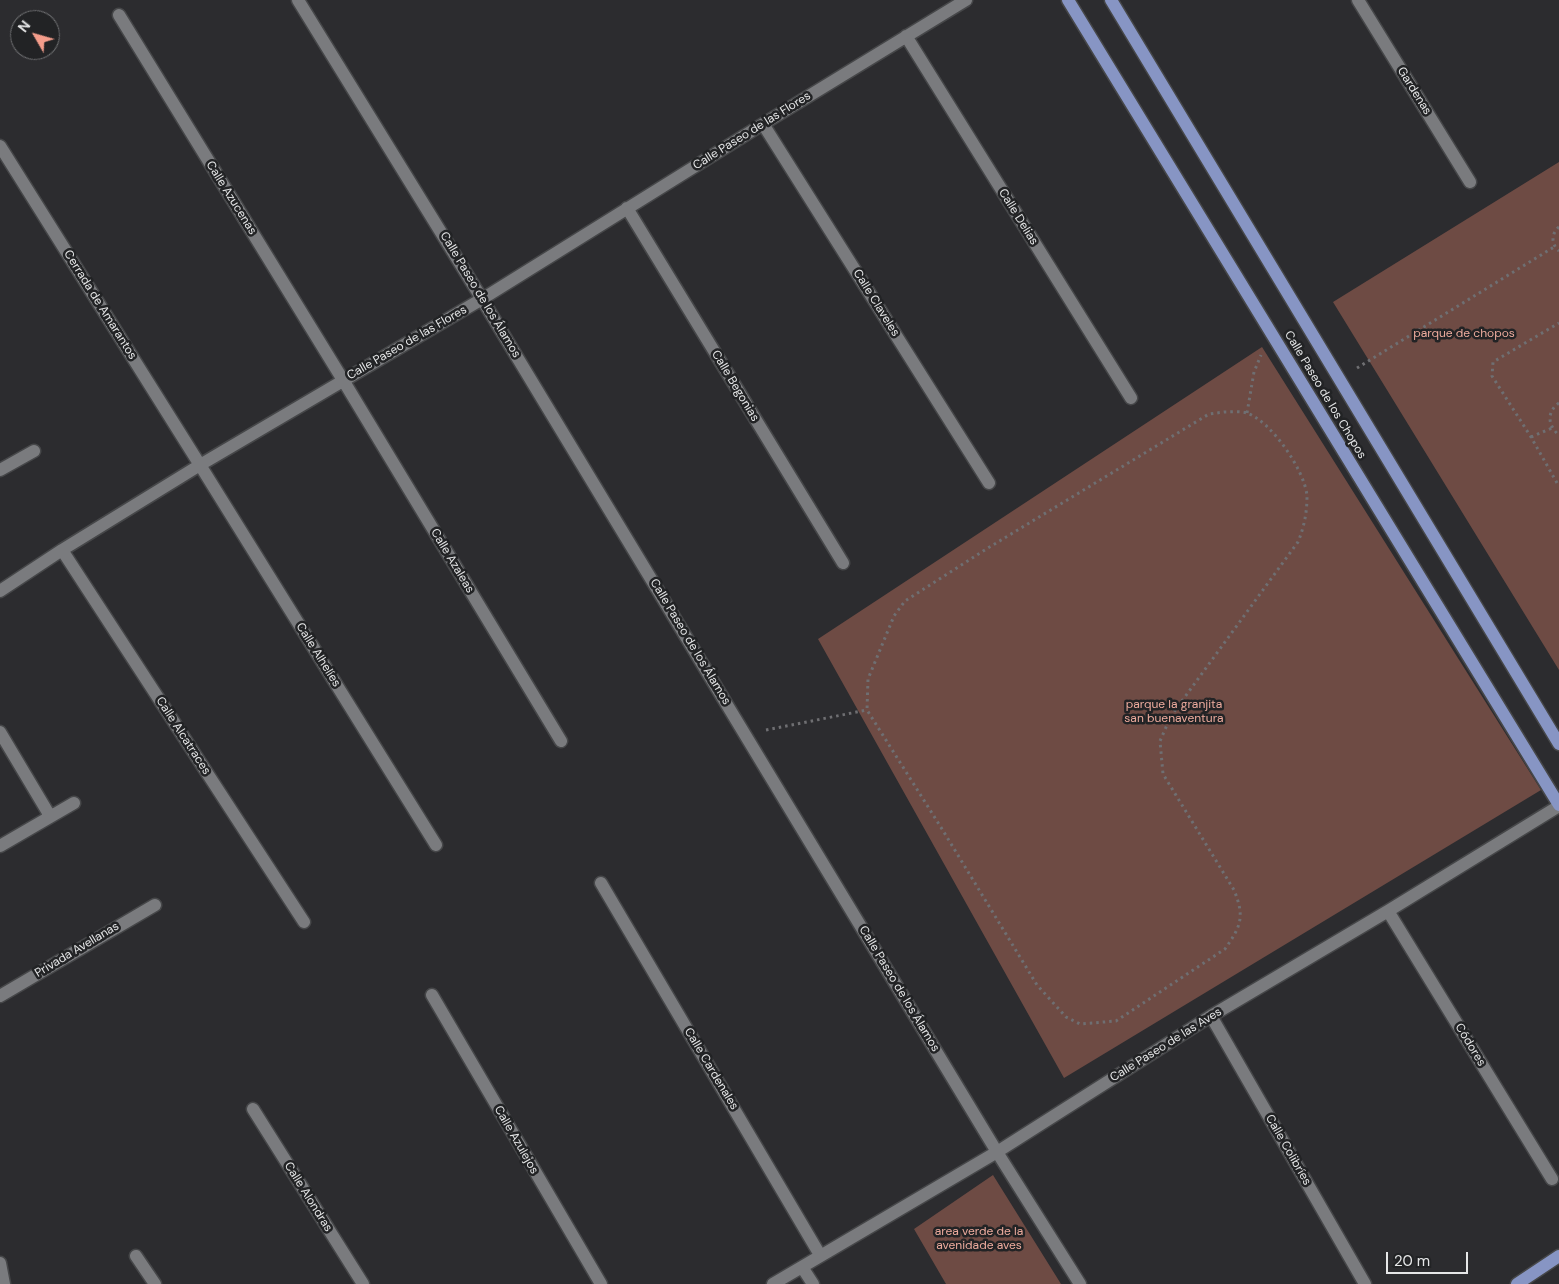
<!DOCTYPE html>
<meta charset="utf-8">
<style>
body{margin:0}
#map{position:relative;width:1559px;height:1284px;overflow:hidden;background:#2c2c2f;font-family:"DM Sans",sans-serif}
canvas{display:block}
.north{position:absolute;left:10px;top:10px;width:50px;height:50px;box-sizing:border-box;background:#222325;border:1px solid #707173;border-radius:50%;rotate:308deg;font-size:14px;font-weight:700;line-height:20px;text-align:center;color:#e6e7e8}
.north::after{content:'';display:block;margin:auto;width:18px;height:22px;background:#f49d8b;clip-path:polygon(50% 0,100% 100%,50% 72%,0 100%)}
.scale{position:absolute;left:1386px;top:1252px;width:82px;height:22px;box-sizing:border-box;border:2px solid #e6e7e8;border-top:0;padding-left:6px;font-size:15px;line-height:18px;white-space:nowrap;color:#e6e7e8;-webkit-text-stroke:4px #222325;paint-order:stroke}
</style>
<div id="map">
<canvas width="1559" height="1284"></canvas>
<div class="north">N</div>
<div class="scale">20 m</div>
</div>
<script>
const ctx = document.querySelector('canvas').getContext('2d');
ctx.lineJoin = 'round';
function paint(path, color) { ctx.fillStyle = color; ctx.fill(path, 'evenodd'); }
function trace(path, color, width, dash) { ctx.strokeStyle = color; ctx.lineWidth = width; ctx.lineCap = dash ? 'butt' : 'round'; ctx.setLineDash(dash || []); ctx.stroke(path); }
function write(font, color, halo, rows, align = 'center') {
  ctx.font = font + ' "DM Sans",sans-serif'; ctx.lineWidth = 5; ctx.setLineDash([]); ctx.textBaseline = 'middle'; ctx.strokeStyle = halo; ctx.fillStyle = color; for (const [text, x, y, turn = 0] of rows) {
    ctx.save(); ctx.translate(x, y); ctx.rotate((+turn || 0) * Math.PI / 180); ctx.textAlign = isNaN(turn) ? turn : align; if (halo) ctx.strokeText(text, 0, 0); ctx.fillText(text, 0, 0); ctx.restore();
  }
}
paint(new Path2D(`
 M1559,162V670L1333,302Z
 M1262,347L1541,790L1064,1078L818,639Z
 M993,1175L1061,1284H946L914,1229Z`), '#6e4b44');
const minor = new Path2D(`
 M298,0L482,299L997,1152L1080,1284
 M1358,0L1470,182
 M119,15L343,380L561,741
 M906,36L1131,398
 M763,124L989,483
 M0,146L200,465L436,845
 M627,208L843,563
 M0,470L34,451
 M62,550L304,922
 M0,591L62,550L200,465L482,299L763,124L966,0
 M0,732L50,816
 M0,846L74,803
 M601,883L820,1255
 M1388,911L1552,1179
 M432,995L601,1284
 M0,996L155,905
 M1211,1016L1365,1284
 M253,1109L363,1284
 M136,1256L155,1284
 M0,1263L4,1284
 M802,1267L813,1284
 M773,1284L997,1152L1211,1016L1388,911L1559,806`);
const major = new Path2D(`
 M1068,0L1559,805
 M1111,0L1559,744
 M1517,1284L1559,1256`);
trace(minor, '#464749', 15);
trace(major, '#464749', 15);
trace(new Path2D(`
 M1559,227C1551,234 1551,244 1559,251
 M1357,368L1554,247
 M1559,403C1546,412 1548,426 1559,435
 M1224,412C1231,412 1241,411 1247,413C1272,422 1305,471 1307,496C1307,513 1304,527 1298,542L1171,716L1160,741L1163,774L1234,890C1245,917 1241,926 1225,949L1116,1021L1080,1024L1066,1017L1037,985L942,829L867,710L868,679L894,616L905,601L988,548L1209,414Z
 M1247,413L1254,372L1261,355
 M1531,437L1552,428
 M1557,483L1531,437L1492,376L1493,362L1559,323
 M766,730L867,710`), '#6f6f72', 3, [2.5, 4]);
trace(minor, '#7a7b7e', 12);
trace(major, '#8795c4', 12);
write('12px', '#e6e7e8', '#222325', [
 ["Gardenas",1414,91,58],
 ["Calle Paseo de las Flores",752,131,-32],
 ["Calle Azucenas",231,198,58],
 ["Calle Delias",1018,217,58],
 ["Calle Paseo de los Álamos",480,295,59],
 ["Calle Claveles",876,303,58],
 ["Cerrada de Amarantos",100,305,58],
 ["Calle Paseo de las Flores",407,343,-30],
 ["Calle Begonias",735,386,59],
 ["Calle Paseo de los Chopos",1325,395,59],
 ["Calle Azaleas",452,561,59],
 ["Calle Paseo de los Álamos",690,642,59],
 ["Calle Alhelíes",318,655,58],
 ["Calle Alcatraces",183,736,57],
 ["Privada Avellanas",77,950,-31],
 ["Calle Paseo de los Álamos",899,989,59],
 ["Calle Paseo de las Aves",1166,1045,-32],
 ["Códores",1470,1045,59],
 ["Calle Cardenales",711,1069,59],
 ["Calle Azulejos",516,1140,60],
 ["Calle Colibríes",1288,1150,60],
 ["Calle Alondras",308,1197,58]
]);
write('12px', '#edab9d', '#222325', [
 ["parque de chopos",1464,334],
 ["parque la granjita",1174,705],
 ["san buenaventura",1174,719],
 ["area verde de la",979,1232],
 ["avenidade aves",979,1246]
]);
</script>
